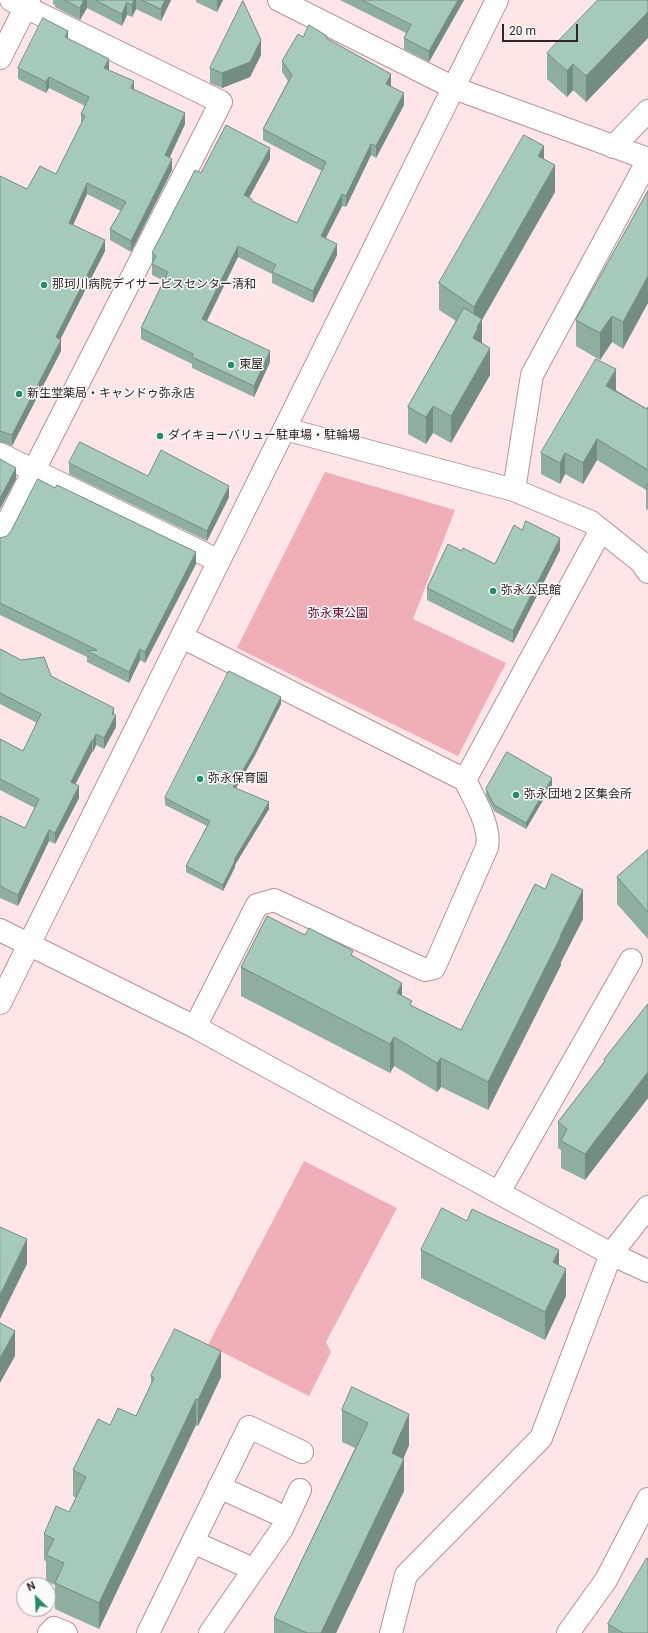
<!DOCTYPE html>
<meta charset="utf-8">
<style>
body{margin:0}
#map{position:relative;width:648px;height:1633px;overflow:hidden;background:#fee5e8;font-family:Roboto,sans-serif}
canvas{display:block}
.north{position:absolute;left:16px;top:1577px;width:40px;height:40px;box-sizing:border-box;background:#fafafa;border:1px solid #aaa4a5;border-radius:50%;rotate:336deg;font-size:11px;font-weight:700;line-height:16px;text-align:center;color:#322325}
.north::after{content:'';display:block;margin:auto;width:14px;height:18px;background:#258d69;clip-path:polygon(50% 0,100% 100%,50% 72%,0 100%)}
.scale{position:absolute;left:502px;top:24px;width:76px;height:18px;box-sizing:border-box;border:2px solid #322325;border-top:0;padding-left:5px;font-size:12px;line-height:14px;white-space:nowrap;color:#322325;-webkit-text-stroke:3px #fafafa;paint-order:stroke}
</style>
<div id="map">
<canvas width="648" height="1633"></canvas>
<div class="north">N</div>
<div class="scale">20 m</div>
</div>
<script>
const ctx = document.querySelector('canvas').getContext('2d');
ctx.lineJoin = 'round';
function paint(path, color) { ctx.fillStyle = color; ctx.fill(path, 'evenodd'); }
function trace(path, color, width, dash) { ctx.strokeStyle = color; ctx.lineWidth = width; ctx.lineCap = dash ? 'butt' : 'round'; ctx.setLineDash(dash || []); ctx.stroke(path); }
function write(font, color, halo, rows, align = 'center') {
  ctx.font = font + ' Roboto,"Noto Sans JP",sans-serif'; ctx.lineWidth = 3; ctx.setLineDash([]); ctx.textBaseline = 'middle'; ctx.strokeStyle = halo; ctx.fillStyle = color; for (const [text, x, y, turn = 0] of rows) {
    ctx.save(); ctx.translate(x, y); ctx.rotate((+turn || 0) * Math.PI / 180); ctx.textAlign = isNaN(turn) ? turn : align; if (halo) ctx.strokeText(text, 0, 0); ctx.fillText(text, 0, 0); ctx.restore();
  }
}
paint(new Path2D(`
 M325,472L455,510L413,619L506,663L458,756L237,648Z
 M304,1161L397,1208L326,1342L331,1352L309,1396L208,1345Z`), '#f0afb7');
const minor = new Path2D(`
 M279,0L454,88L648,159
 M0,58L29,0
 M613,147L648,111
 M285,429L514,490L591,522L641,562L648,572
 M0,454L219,561
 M514,490L532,375L648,160
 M0,537L221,102L11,0
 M182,637L465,780L601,530
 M0,930L195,1027L611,1254L648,1271
 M0,1003L497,0
 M195,1027L257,905L274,900L425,970L434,968L487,847C491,826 474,799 465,780
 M499,1192L631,960
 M219,1487L274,1512
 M193,1542L244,1565
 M49,1633L54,1628L66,1633
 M148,1633L249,1427L302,1452
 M210,1633L282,1529L300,1490
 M391,1633L406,1575L541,1438L611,1254L648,1207
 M568,1633L606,1580L648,1499`);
trace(minor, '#b69195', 24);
trace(minor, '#fff', 22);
paint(new Path2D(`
 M53,0H171L161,21L136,9L132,17L127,15L122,26L87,8L80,20L55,7V5L53,4Z
 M196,0H223L217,12L196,2Z
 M340,0H464L429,62L404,49V38L406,33Z
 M648,0V38L586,102L573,90L567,97L547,79V53Z
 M303,37L327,38L391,86L404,105L376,158L371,155L346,207L342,206L326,238L337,255L313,303L272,283V274L238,257L207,321L270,362L254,397L192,368V364L141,339V328L164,281L152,275V253L201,173L270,159L249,197L252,201L297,223L322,171L263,140V129L288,81L282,72V61Z
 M68,39L134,90L185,124L170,157L172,170L131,252L110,240V229L121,211L87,194L73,225L105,251L60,339L61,351L12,446L0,442V176L27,189L56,174L81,124V114L85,106L49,88L46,93L18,79V68Z
 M261,55L250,77L222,88L210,83V68Z
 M544,159L555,192L482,320V343L490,375L451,443L433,433L426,444L408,434V407L456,321L439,310V283Z
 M648,191L623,349L612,342L600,360L576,346V320Z
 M616,390L647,409L648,407V510L646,509V490L597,460L583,484L565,474L560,484L541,474V453Z
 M69,463L148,476L229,497L207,541L69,474Z
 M522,530L560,550L513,643L427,600V588L462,551L495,564Z
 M0,538L196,564L145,663L140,660L129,683L87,662V657L0,615Z
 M0,649L51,676L114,715L116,727L104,749L96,745L93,752H92L75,784L79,798L55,844L49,841L18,906L0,898V816L25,828L35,808L0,790V739L23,751L37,723L0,704Z
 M281,704L254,757L236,788L269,809L235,865V867L223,891L186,872V866L207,826L165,805V798Z
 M552,785L526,829L494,811L486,795V789Z
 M648,850V939L617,904V877Z
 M583,919L561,962V965L488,1110L441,1087L437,1092L394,1066L390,1073L241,996V967L305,935L353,956L402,996L412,1006L461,1030Z
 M648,1004V1098L585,1180L561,1168V1150L558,1148V1122L604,1062V1060Z
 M467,1221L559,1265L566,1296L545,1340L421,1278V1250Z
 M151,1376L221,1377L198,1426L196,1425L99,1629L55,1609V1585L46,1581V1561L44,1560V1534L69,1512L76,1498L73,1496V1470L110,1425L136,1416L151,1384Z
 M352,1387L409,1445L403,1459L404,1491L336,1633H274V1618L355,1448L342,1442V1410Z
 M608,1624L648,1633H608Z`), '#8eae9f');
paint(new Path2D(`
 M84,0H87V8L80,20V8Z
 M134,0H136V9L132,17V5Z
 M165,0H171L161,21V9Z
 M217,0H223L217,12Z
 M458,0H464L429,62V51Z
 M127,2V15L122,26V14Z
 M648,12V38L586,102V76Z
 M68,31V42L65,37Z
 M261,40V55L250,77L222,88V73Z
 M109,59V70L104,68Z
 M573,64V90L567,97V71Z
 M391,74V86L386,95V84Z
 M49,77V88L46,93V82Z
 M134,81V92L131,88Z
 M404,93V105L376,158V146Z
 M185,113V124L165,167V155Z
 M371,144V155L346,207V196Z
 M544,146V173L538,156Z
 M270,148V159L244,207V195Z
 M172,159V170L131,252V241Z
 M555,165V192L482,320V346L473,338L474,334V307Z
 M87,183V194L69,234V223Z
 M342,194V206L321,247V236Z
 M105,240V251L56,348V337Z
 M337,244V255L313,303V291Z
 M238,246V257L202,330V319Z
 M648,276V303L623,349V322Z
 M612,316V342L600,360V333Z
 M61,340V351L12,446V435Z
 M490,348V375L451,443V416Z
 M270,351V362L254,397V386Z
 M616,369V390L606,407V386Z
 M433,406V433L426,444V417Z
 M597,439V460L583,484V463Z
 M565,453V474L560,484V463Z
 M16,468V479L0,509V498Z
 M229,486V497L207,541V531Z
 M560,538V550L513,643V631Z
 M196,552V564L145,663V652Z
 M140,649V660L129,683V672Z
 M281,697V704L254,757L233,793V787Z
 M114,708V718L116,715V727L104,749V738Z
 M96,734V745L93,752V741Z
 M92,740V752L71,793V782Z
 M552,778V785L526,829V823Z
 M79,786V798L55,844V833Z
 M269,802V809L235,865V867L223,891V885L234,860Z
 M49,830V841L18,906V895Z
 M583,890V919L561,962V965L488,1110V1082Z
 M402,983V1012L397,993Z
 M394,1037V1066L390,1073V1044Z
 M441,1058V1087L437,1092V1063Z
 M648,1072V1098L585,1180V1154Z
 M27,1239V1264L0,1319V1295Z
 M559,1250V1278L553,1262Z
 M566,1269V1296L545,1340V1312Z
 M15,1331V1356L0,1383V1358Z
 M221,1351V1377L198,1426V1400Z
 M196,1399V1425L99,1629V1603Z
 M409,1414V1445L394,1481L404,1459V1491L336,1633H321L392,1453Z`), '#748d82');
const building = new Path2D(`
 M65,0H84L80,8Z
 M96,0H134L132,5L127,2L122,14Z
 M142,0H165L161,9Z
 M362,0H458L429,51L404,38L411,25Z
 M598,0H648V12L586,76L573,64L567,71L547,53Z
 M243,1L261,40L250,62L222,73L210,68Z
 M43,18L68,31L65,37L109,59L104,68L134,81L131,88L185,113L165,155L172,159L131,241L110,229L126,202L87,183L69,223L105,240L56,337L61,340L12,435L0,431V176L27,189L40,166L56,174L85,116L81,114L89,97L49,77L46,82L18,68Z
 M309,25L327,36L326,38L391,74L386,84L404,93L376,146L371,144L346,196L342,194L321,236L337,244L313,291L272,272L276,265L238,246L202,319L270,351L254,386L192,357L193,354L141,328L168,272L152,264L156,256L152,253L195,170L201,173L226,125L270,148L244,195L252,199V201L297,223L326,162L263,129L292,75L282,61L298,34L303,37Z
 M524,135L544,146L538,156L555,165L474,307L439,283Z
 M648,191V276L623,322L612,316L600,333L576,320Z
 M464,308L482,319L477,327L478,328L473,338L490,348L451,416L433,406L426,417L408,407Z
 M596,359L616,369L606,386L647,409L648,407V470L597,439L583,463L565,453L560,463L541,453Z
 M80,442L148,476L161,450L229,486L207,531L69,463Z
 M0,459L16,468L0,498Z
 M38,479L55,488L57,485L196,552L145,652L140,649L129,672L87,651L97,650L0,603V538L7,536L11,531Z
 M648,484V489L646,488Z
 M526,521L560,538L513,631L427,588L448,544L462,551L463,548L495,564L514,525L522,530Z
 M0,649L21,660L44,657L51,676L114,708L112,714L116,715L104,738L96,734L93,741L92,740L71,782L79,786L55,833L49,830L18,895L0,886V816L25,828L39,799L0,779V739L23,751L41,714L0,693Z
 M229,671L281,697L254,751L233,787L269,802L234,860L235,861L223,885L186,866L210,821L165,798Z
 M507,752L552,778L526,823L494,805L486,789Z
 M648,850V912L617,877Z
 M552,874L583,890L560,936H561L488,1082L441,1058L437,1063L394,1037L390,1044L241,967L267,916L305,935L309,928L353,951L351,955L402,983L397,993L412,1001L410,1005L461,1030L535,884L545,889Z
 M648,1004V1072L585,1154L561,1141L567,1129L558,1122L605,1061L604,1060Z
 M442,1208L467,1221L472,1209L559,1250L553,1262L566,1269L545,1312L421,1250Z
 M0,1227L27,1239L0,1295Z
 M0,1323L15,1331L0,1358Z
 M175,1329L221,1351L198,1400L196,1399L99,1603L55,1583L64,1563L46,1555L54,1539L44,1534L56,1506L69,1512L86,1477L73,1470L98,1419L110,1425L118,1408L136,1416L154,1378L151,1376Z
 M352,1387L409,1414L392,1453L404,1459L321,1633H307L274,1618L368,1423L342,1410Z
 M647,1558L648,1559V1633H623L608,1624Z`);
paint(building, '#a5cab9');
trace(building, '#748d82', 1);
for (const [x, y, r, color] of [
 [44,285,4,"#258d69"],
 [231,365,4,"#258d69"],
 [19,394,4,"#258d69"],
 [160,436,4,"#258d69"],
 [493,591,4,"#258d69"],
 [200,779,4,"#258d69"],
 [516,795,4,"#258d69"]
]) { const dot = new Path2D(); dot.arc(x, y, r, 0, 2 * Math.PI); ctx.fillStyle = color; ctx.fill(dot); trace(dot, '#fafafa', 1.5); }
write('12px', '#322325', '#fafafa', [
 ["那珂川病院デイサービスセンター清和",52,285],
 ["東屋",239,365],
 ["新生堂薬局・キャンドゥ弥永店",27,394],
 ["ダイキョーバリュー駐車場・駐輪場",168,436],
 ["弥永公民館",501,591],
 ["弥永保育園",208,779],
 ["弥永団地２区集会所",524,795]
], 'left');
write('12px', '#640024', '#fafafa', [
 ["弥永東公園",338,614]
]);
</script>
